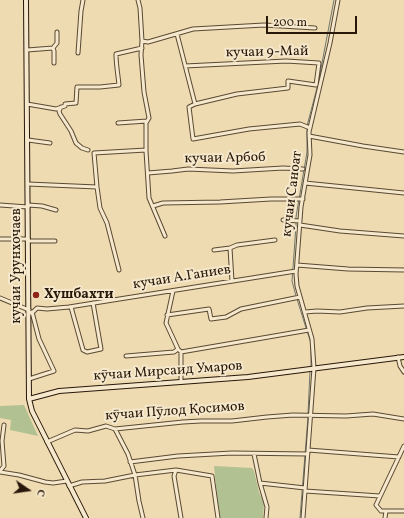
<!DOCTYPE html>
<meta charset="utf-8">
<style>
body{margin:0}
#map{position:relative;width:404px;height:518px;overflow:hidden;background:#efdbb1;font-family:Vollkorn,serif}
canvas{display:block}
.north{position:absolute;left:8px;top:470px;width:40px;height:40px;-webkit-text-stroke:3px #f5e8cc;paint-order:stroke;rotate:103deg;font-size:11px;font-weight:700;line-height:16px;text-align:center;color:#281809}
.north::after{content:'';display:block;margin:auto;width:14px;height:18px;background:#281809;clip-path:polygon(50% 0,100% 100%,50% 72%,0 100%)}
.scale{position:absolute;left:266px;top:16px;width:91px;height:18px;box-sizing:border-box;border:2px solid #281809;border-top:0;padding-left:5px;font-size:12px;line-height:14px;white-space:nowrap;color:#281809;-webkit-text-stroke:3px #f5e8cc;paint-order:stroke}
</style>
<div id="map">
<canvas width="404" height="518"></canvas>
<div class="north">С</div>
<div class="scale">200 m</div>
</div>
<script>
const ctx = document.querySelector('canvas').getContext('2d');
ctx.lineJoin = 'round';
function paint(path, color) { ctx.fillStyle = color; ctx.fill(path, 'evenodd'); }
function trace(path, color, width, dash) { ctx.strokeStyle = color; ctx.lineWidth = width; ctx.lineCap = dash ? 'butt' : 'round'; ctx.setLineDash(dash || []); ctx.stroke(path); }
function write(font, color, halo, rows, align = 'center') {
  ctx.font = font + ' Vollkorn,serif'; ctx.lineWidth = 4; ctx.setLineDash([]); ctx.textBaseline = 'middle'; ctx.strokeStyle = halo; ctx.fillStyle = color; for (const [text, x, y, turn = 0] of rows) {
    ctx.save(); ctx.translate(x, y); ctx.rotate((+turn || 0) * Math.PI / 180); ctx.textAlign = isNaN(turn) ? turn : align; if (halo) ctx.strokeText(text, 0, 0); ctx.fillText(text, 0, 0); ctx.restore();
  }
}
paint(new Path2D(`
 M24,405L38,436L10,430L11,420L0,418V406Z
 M214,466L252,468L254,471L259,492L264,503L263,518H219Z`), '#b2c191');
trace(new Path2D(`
 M307,126L318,84L334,0
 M296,296L292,281L296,226V217L307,152V129
 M297,299L306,328
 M307,331L311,343V368
 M308,414L310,371
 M300,518L308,417`), '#6f7871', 1);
const street = new Path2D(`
 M138,0L140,8L142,41L141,55L144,92L149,118L146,123V151L149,198L165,236
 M177,34L195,104
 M142,41L148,42L193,29L264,25L315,28
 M53,48L57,43V32
 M27,50L53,48L54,51V63
 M78,53L81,11L83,0
 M185,66L286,61L319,63L316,85L288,81V88L237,94L195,104L189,107L193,139L249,129L300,124L310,128
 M27,104L56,109L65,106V104L76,103L77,87H100L119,85C118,74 116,65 116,54L142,48
 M61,107L59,111L60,114L71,131L76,143L82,148L88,150
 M118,123L147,121
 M309,136L363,146L404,152
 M28,140L50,143
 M148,173L172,171L188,169L233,171L283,168L303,169
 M305,183L404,193
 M28,184L97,187
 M0,205L28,207
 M28,205L42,206L56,210
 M153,206L163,203L220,202L271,199H303
 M283,220L300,221
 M300,225L340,231L404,236
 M0,239H28
 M28,241H55
 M230,248L237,245L275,240
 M214,250L230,248L232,281
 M297,265L348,269L404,270
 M119,270L107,223L100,208L97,187L94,153L146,150
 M173,291L166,323L178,349L181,352L309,330
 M0,298L29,310
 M71,307L83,350L87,352L101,349L93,303
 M305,312L317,311L340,312L367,308L404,306
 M29,313L33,312L37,308L47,309L69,307L296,271
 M167,315L209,309L211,319L226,317L241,309L300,297
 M181,352V382
 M126,356L174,352L178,349
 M398,357L400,366L404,372
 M29,379L54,371L39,339L32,312
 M115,429L128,454L135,475L139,501L143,518
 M47,442L75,430L88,431L106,426L115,429L183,422L201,421H232L267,417L293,415L346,416L373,414L404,419
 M404,446L376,505L381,511H404
 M308,450L399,457
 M254,454L260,483L267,507L266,518
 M130,462L178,456L232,453L308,454
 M176,470L174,476L181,518
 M0,471L4,466L2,441L4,425
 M0,472L19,475L45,482L53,483L67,481
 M260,483L305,488
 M69,486L82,482L105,481L135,475L176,470L212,476L218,518
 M305,491L380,496
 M303,518L314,368L312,339L297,286L296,274L301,207L310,155L309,132L330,43L338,0
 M385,518L386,511`);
const secondary = new Path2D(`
 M26,0L29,399L32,411L86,518
 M29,399L59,391L248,377L404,357`);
trace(street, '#5a4933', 5);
trace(secondary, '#281809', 6);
trace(street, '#f5e8cc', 3);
trace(secondary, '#f5e8cc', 4);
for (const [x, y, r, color] of [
 [36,295,4,"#8f2418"]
]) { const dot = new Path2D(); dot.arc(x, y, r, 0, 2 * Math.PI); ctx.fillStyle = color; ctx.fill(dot); trace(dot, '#f5e8cc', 1.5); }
write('14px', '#281809', '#f5e8cc', [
 ["кучаи 9-Май",267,53,-1],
 ["кучаи Арбоб",225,159,-1],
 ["кучаи Саноат",293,194,-83],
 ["кучаи Урунхочаев",17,266,-90],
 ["кучаи А.Ганиев",182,278,-9],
 ["кӯчаи Мирсаид Умаров",168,372,-4],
 ["кӯчаи Пӯлод Қосимов",175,412,-4]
]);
write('bold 14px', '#281809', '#f5e8cc', [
 ["Хушбахти",44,295]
], 'left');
</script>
